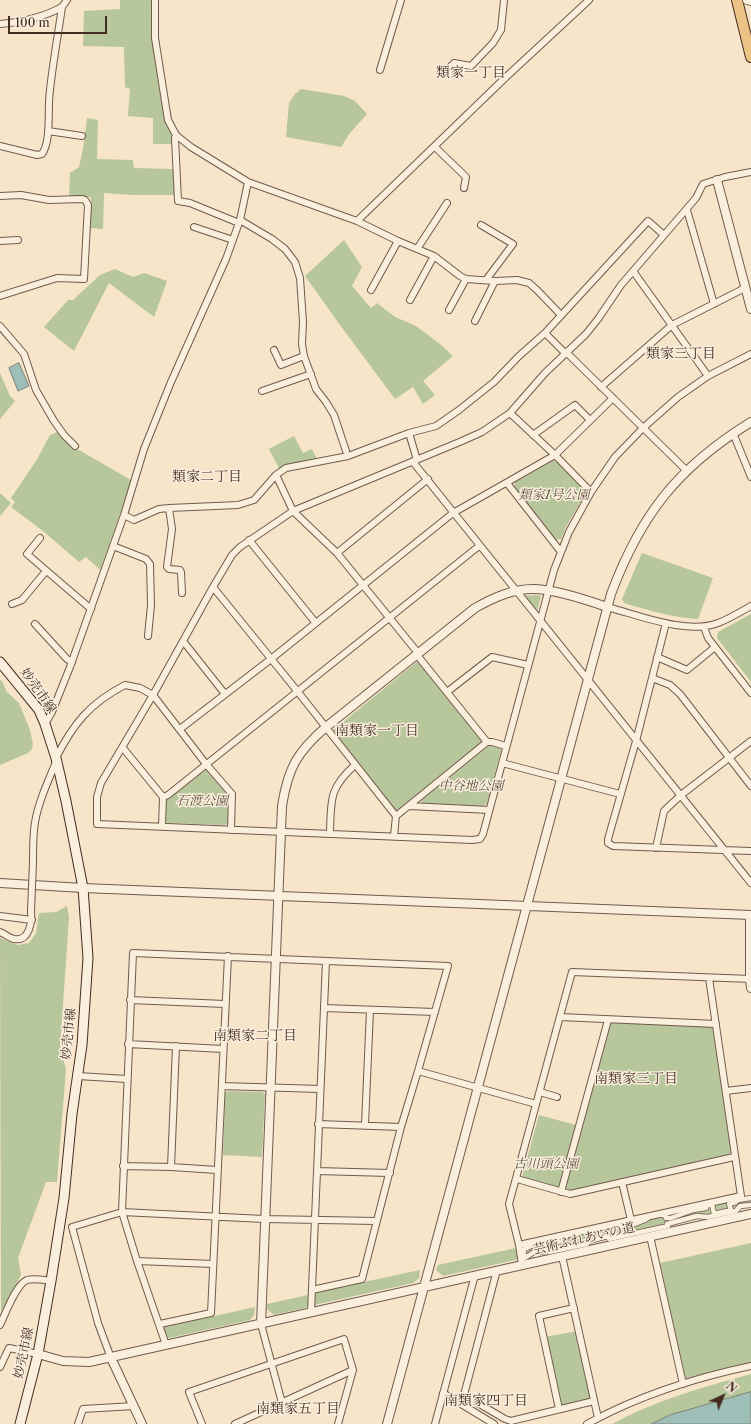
<!DOCTYPE html>
<meta charset="utf-8">
<style>
body{margin:0}
#map{position:relative;width:751px;height:1424px;overflow:hidden;background:#f7e5ca;font-family:"Libre Caslon Text",serif}
canvas{display:block}
.north{position:absolute;left:703px;top:1376px;width:40px;height:40px;-webkit-text-stroke:3px #faeedd;paint-order:stroke;rotate:44deg;font-size:11px;font-weight:700;line-height:16px;text-align:center;color:#432c22}
.north::after{content:'';display:block;margin:auto;width:14px;height:18px;background:#432c22;clip-path:polygon(50% 0,100% 100%,50% 72%,0 100%)}
.scale{position:absolute;left:8px;top:16px;width:99px;height:18px;box-sizing:border-box;border:2px solid #432c22;border-top:0;padding-left:5px;font-size:12px;line-height:14px;white-space:nowrap;color:#432c22;-webkit-text-stroke:3px #faeedd;paint-order:stroke}
</style>
<div id="map">
<canvas width="751" height="1424"></canvas>
<div class="north">N</div>
<div class="scale">100 m</div>
</div>
<script>
const ctx = document.querySelector('canvas').getContext('2d');
ctx.lineJoin = 'round';
function paint(path, color) { ctx.fillStyle = color; ctx.fill(path, 'evenodd'); }
function trace(path, color, width, dash) { ctx.strokeStyle = color; ctx.lineWidth = width; ctx.lineCap = dash ? 'butt' : 'round'; ctx.setLineDash(dash || []); ctx.stroke(path); }
function write(font, color, halo, rows, align = 'center') {
  ctx.font = font + ' "Libre Caslon Text","Noto Serif JP",serif'; ctx.lineWidth = 3; ctx.setLineDash([]); ctx.textBaseline = 'middle'; ctx.strokeStyle = halo; ctx.fillStyle = color; for (const [text, x, y, turn = 0] of rows) {
    ctx.save(); ctx.translate(x, y); ctx.rotate((+turn || 0) * Math.PI / 180); ctx.textAlign = isNaN(turn) ? turn : align; if (halo) ctx.strokeText(text, 0, 0); ctx.fillText(text, 0, 0); ctx.restore();
  }
}
paint(new Path2D(`
 M120,0H151C150,35 156,71 162,105C165,119 173,130 172,144H153V118L128,116L130,89L125,87L124,47L83,46L84,11L120,9Z
 M301,89L344,96L355,101L367,114L350,133L341,147L286,137L289,103L295,94Z
 M87,118L98,120L97,159L133,160L134,168L172,169L175,172L176,195H134L104,193L103,229L90,228L91,197H69L70,173L79,167L83,149Z
 M344,240L362,267L352,286L371,308L377,303L395,317L416,326L440,344L453,356L423,381L435,395L423,404L413,387L395,399L340,325L305,276Z
 M115,269L133,277L144,273L167,281L154,317L109,283L74,351L44,327L68,300H73L100,275Z
 M0,373L10,396L15,401L0,419Z
 M57,432L72,446L131,480L128,492L100,570L86,557L79,562L43,531L11,507L15,502L11,498L36,461L50,435Z
 M294,436L303,453L312,449L318,461L280,470L269,449Z
 M553,461L557,462L585,489L586,492L566,527L561,539L556,540L514,487L515,482Z
 M0,493L11,503L0,516Z
 M642,553L713,578L698,619C673,618 648,610 624,603L622,599Z
 M535,595L541,596L537,612L524,596Z
 M751,614V682L717,638L718,632Z
 M419,660L484,743L397,813L332,731Z
 M0,680L2,681L7,692L19,703L30,730L33,744L32,749L28,753L0,765Z
 M491,744L500,747L501,750L487,804L483,806L422,803L421,800Z
 M207,769L228,795V823L225,825L168,823L165,820L166,800L203,770Z
 M67,906L69,917L60,1049L66,1069L57,1182H46L18,1258L21,1275L1,1313L0,938L18,945L29,943L36,933L39,913L56,912Z
 M612,1022L712,1026L714,1028L732,1153L729,1155L568,1191L565,1188L610,1025Z
 M228,1091L262,1092L265,1094L262,1157L223,1155L225,1093Z
 M539,1115L576,1125L560,1186L557,1188L522,1178V1177Z
 M751,1196V1207L525,1258L522,1248L525,1246Z
 M751,1243V1363L688,1380L685,1377L660,1263Z
 M516,1248L518,1258L516,1260L443,1276L436,1270L438,1265Z
 M420,1270L419,1278L413,1283L314,1305V1294L317,1292Z
 M308,1295V1305L305,1308L274,1315L267,1309V1304Z
 M255,1307L254,1315L250,1320L169,1338L166,1337L163,1329L165,1327Z
 M577,1331L592,1399L560,1407L545,1337Z
 M751,1374V1392L670,1415L651,1424H612C656,1400 703,1387 751,1374Z`), '#b7c69b');
const water = new Path2D(`
 M19,363L29,386L18,391L9,368Z
 M751,1392V1424H651L670,1415Z`);
paint(water, '#9dbfb7');
trace(water, '#79847b', 1);
const pedestrian = new Path2D(`
 M662,1215H665L666,1218H671L693,1210L706,1208V1206L712,1204L714,1214L731,1210L729,1204L736,1202L738,1200L751,1198
 M616,1226L621,1224V1227L630,1226L647,1219
 M566,1237H563L564,1241C551,1243 534,1242 523,1250L525,1258L534,1252L547,1251L549,1252L587,1244L589,1241L608,1236L609,1239L668,1226L667,1224L697,1216L708,1217L736,1211L740,1206L751,1205`);
const minor = new Path2D(`
 M155,0V38L168,120L176,135L191,147L248,182L357,221L398,241L434,256L460,276L466,279L495,281L517,280L529,283L537,290L561,315
 M0,24C23,22 42,18 62,7
 M450,67L454,63L471,66L493,43L501,30L504,0
 M380,70L401,0
 M48,131L82,136
 M176,135L175,138L178,201L190,203L239,223
 M0,146L37,155L42,154C52,140 47,108 50,90C53,62 58,35 62,7L67,0
 M435,147L466,177L464,188
 M751,172L725,177L703,184L696,198L621,285L598,319L586,334L545,373L510,413L482,432L462,441L293,511L240,547L232,555L213,587L153,695L101,783L97,797V824L472,840L480,839L483,834L554,570L569,532L591,492L615,457L643,428L678,397L708,376L751,354
 M0,196L21,195L49,200L82,199L85,200L88,205L84,279L57,278L0,296
 M687,210L714,304
 M240,220L272,239L285,249L295,262L300,278L303,322L302,344L304,356L316,389L326,402L334,415L346,451
 M357,221L506,77L589,0
 M481,225L513,244L486,280
 M194,227L233,240
 M0,241L18,240
 M417,249L447,203
 M633,271L708,376
 M371,290L398,241
 M410,300L434,256
 M449,310L466,279
 M475,321L495,281
 M0,326L24,354L36,390L54,421L64,435L75,446
 M545,333L565,353
 M274,350L281,365L304,356
 M566,352L686,470
 M601,387L672,325L745,288
 M262,391L311,374
 M510,413L555,455L591,492
 M409,433L417,460
 M733,433L751,477
 M533,435L575,405L590,420
 M413,462L751,883
 M276,475L293,511L337,553L418,653
 M507,483L561,552
 M169,508L172,529L167,567L169,569L180,570L181,572L182,593
 M124,515L134,520L159,509L169,508L238,505L254,500L276,475L286,468L348,456L409,433L436,426L459,410L494,382L519,356L545,333L648,221L664,235
 M40,538L27,554L91,609
 M249,540L315,622
 M113,546L146,559L150,564L151,605L148,636
 M337,553L428,479
 M213,587L298,692L396,816L487,742L417,655
 M12,604L22,600L46,571
 M607,607C639,615 687,635 718,623C729,619 740,612 751,606
 M666,623L636,741L608,839V843L613,846L751,851
 M35,624L67,659L72,662
 M704,627L708,638L751,693
 M183,641L225,694
 M657,657L687,670L715,647
 M652,678L670,685L680,694L751,786
 M447,692L492,657L528,665
 M45,724L52,712L70,667L124,515L144,449L171,382L226,259L240,220L248,182
 M180,729L271,659L453,513L555,455L613,398
 M487,742H492L506,746
 M123,748L163,797L162,826
 M56,758C73,724 90,703 125,685L140,688L153,695L206,764L232,794L231,830
 M502,763L620,794
 M163,797L168,795L479,546
 M409,806L489,810
 M330,833C331,800 329,788 355,765
 M394,836L396,816
 M656,848L664,811L681,795L751,741
 M33,862C33,851 33,841 34,830C36,807 47,784 56,762
 M0,916L32,920
 M0,932C5,934 9,938 14,939C30,942 32,921 31,911
 M130,1000L225,1004
 M324,1008L435,1012
 M560,1017L716,1024
 M128,1044L223,1049
 M418,1071L536,1104
 M78,1076L127,1079
 M222,1086L320,1089
 M726,1091L751,1088
 M540,1092L557,1097
 M318,1124L401,1127
 M365,1125L370,1010
 M123,1166L171,1167L217,1170
 M171,1167L176,1046
 M317,1171L390,1173
 M517,1179L570,1194L734,1157
 M622,1182L631,1220
 M561,1192L608,1020
 M650,1236L683,1384
 M519,1245L741,1196L709,978
 M562,1256L598,1418
 M137,1261L213,1264
 M522,1265L519,1245L509,1204L572,972L751,979
 M497,1270L464,1395L505,1419L511,1421L594,1401
 M311,1312L326,961
 M160,1324L211,1313L228,956
 M261,1324L282,1403
 M0,1325C5,1315 16,1284 27,1280C34,1278 44,1280 51,1281
 M166,1345L137,1261L122,1212L133,953L448,966L418,1071L401,1127L362,1279L312,1290
 M111,1358L98,1323L72,1227L122,1212L264,1219L377,1221
 M0,1367L9,1348L38,1354
 M443,1393L494,1424
 M559,1409L539,1316L574,1308
 M78,1424L83,1409L134,1406
 M202,1424L189,1392L344,1339L353,1370L338,1424
 M235,1424L353,1370
 M435,1424L475,1275
 M587,1424C638,1396 694,1378 751,1366`);
const tertiary = new Path2D(`
 M747,0L751,1
 M717,180L751,309
 M0,883L83,888L751,915
 M750,915V979L751,988
 M261,1324L282,806C288,768 297,752 326,727L475,608C493,598 512,589 533,589C553,589 587,600 607,607
 M38,1354L63,1361L89,1362L751,1214
 M111,1358L142,1424
 M387,1424L611,594C641,514 678,467 751,422`);
const secondary = new Path2D(`
 M0,662L39,710L45,724L56,758L66,801L83,888L88,958L82,1045L72,1114L64,1198L51,1281L38,1354L20,1424`);
const trunk = new Path2D(`
 M737,0L751,57`);
trace(pedestrian, '#705a4c', 6);
trace(minor, '#705a4c', 8);
trace(tertiary, '#705a4c', 10);
trace(secondary, '#432c22', 11);
trace(trunk, '#432c22', 12);
trace(pedestrian, '#faeedd', 4.5);
trace(minor, '#faeedd', 6);
trace(tertiary, '#faeedd', 8);
trace(secondary, '#faeedd', 9);
trace(trunk, '#ecc285', 10);
const minorBridge = new Path2D(`
 M31,911L33,862`);
trace(minorBridge, '#705a4c', 8, []);
trace(minorBridge, '#faeedd', 6);
write('italic 13px', '#605240', '#faeedd', [
 ["類家1号公園",554,495],
 ["中谷地公園",471,786],
 ["石渡公園",202,801],
 ["古川頭公園",546,1164]
]);
write('13px', '#432c22', '#faeedd', [
 ["妙売市線",38,691,55],
 ["妙売市線",69,1034,-84],
 ["芸術ふれあいの道",584,1239,-13],
 ["妙売市線",24,1353,-78]
]);
write('14px', '#432c22', '#faeedd', [
 ["類家一丁目",471,73],
 ["類家三丁目",681,354],
 ["類家二丁目",207,477],
 ["南類家一丁目",377,731],
 ["南類家二丁目",255,1036],
 ["南類家三丁目",636,1079],
 ["南類家四丁目",486,1401],
 ["南類家五丁目",298,1409]
]);
</script>
